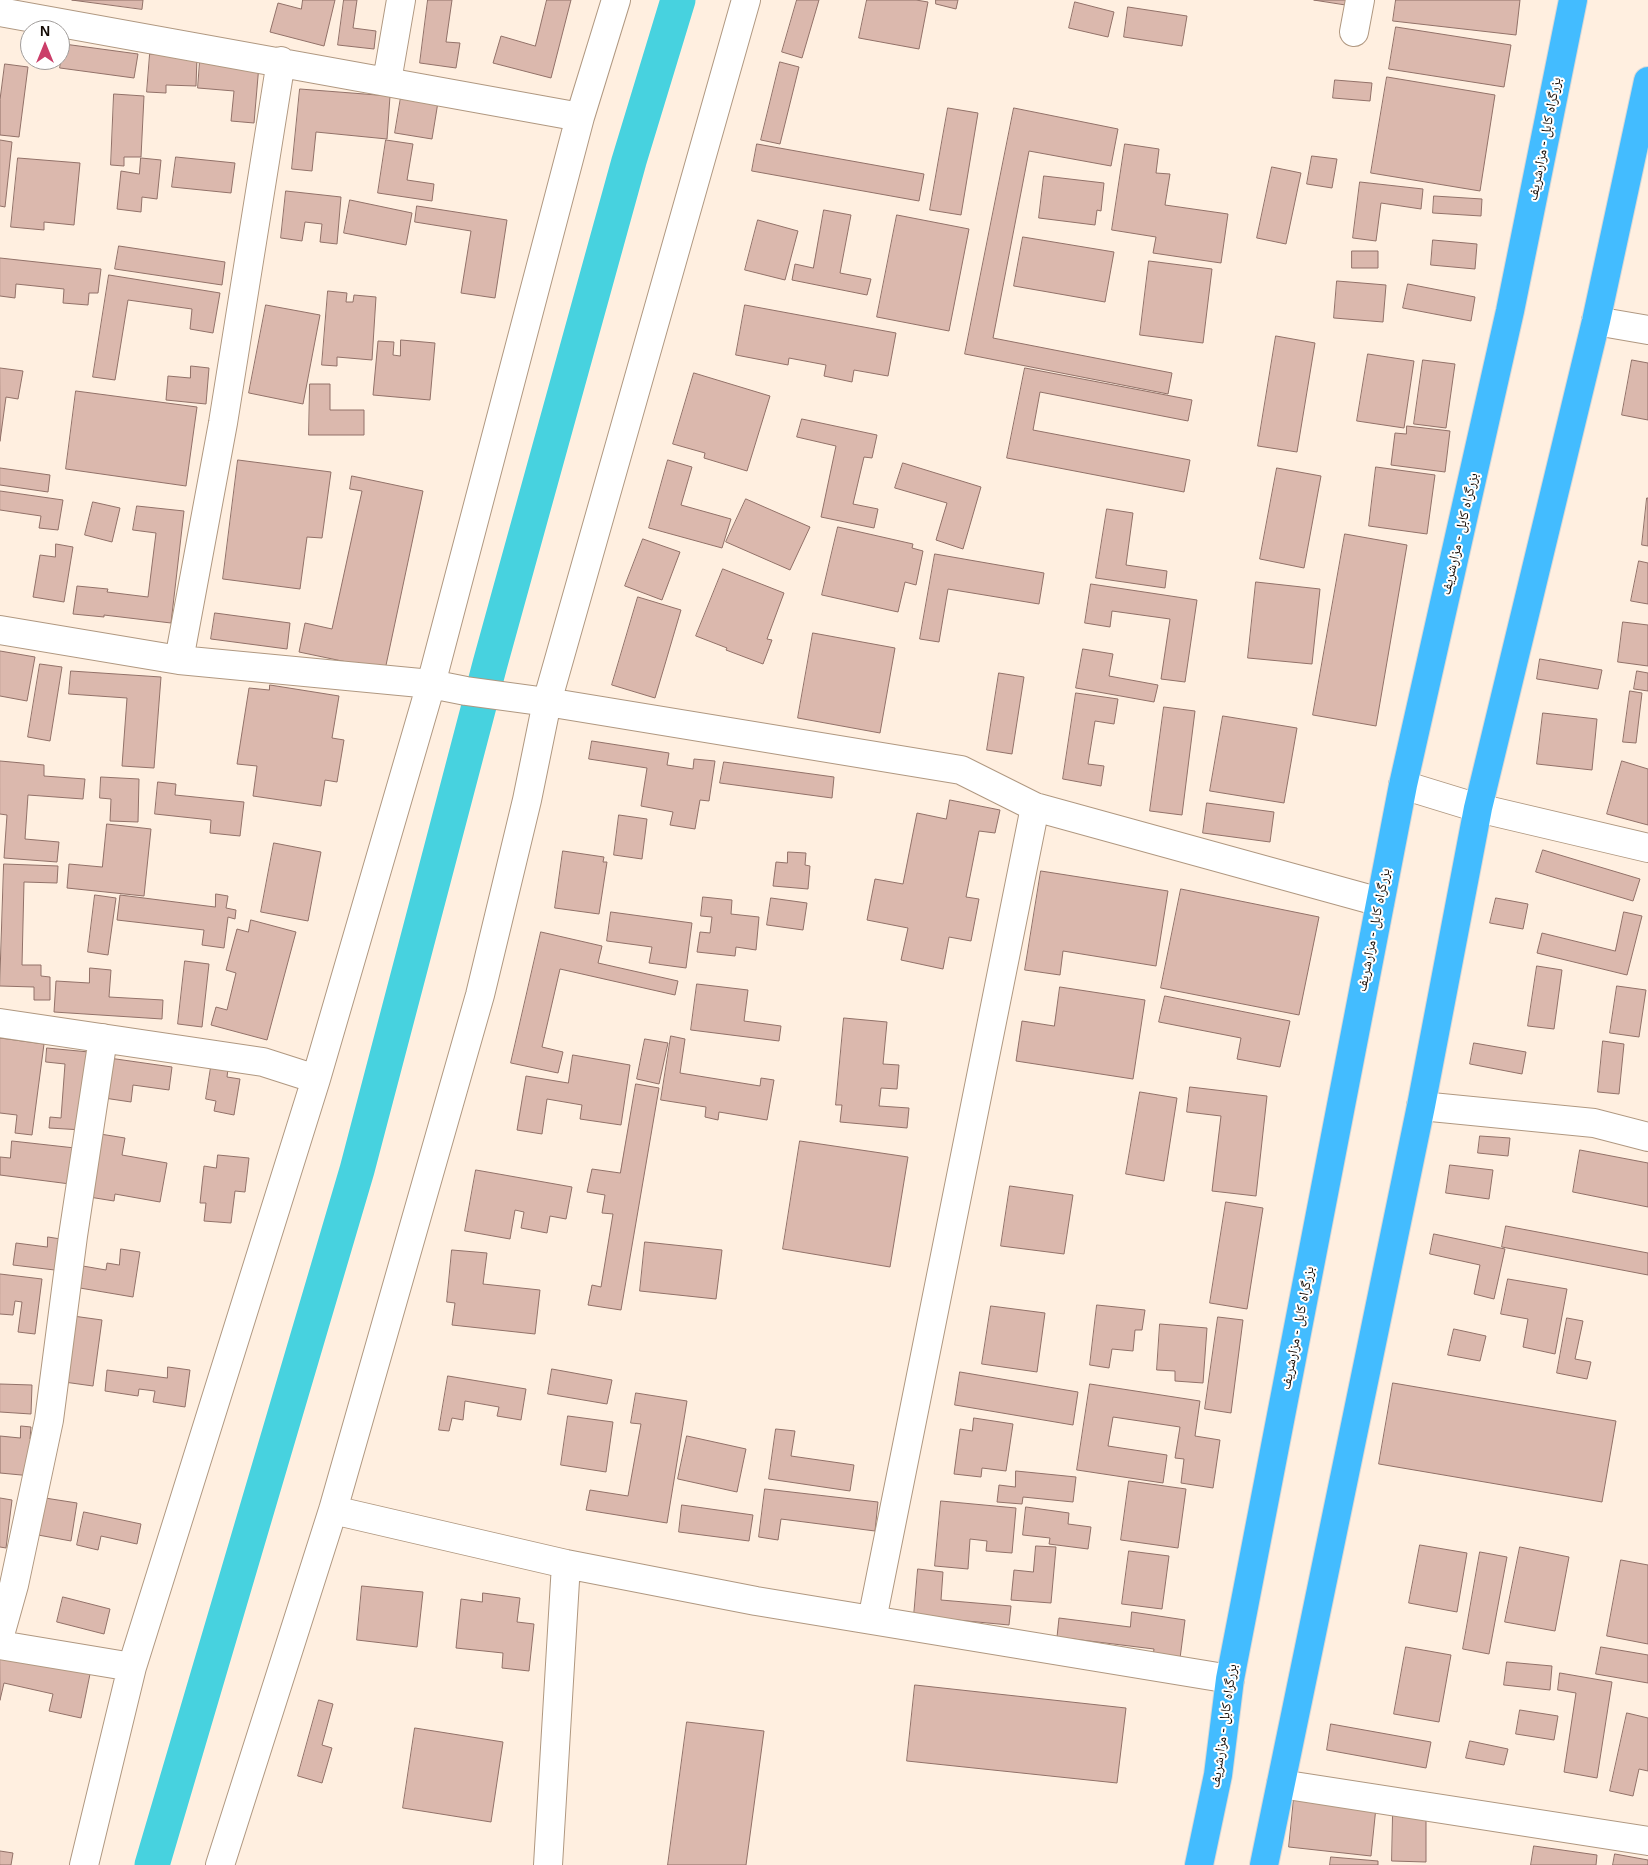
<!DOCTYPE html>
<meta charset="utf-8">
<style>
body{margin:0}
#map{position:relative;width:1648px;height:1865px;overflow:hidden;background:#ffefe0;font-family:Arial,sans-serif}
canvas{display:block}
.north{position:absolute;left:20px;top:20px;width:50px;height:50px;box-sizing:border-box;background:#fff;border:1px solid #a19d9b;border-radius:50%;rotate:0deg;font-size:14px;font-weight:700;line-height:20px;text-align:center;color:#130a04}
.north::after{content:'';display:block;margin:auto;width:18px;height:22px;background:#cb3e69;clip-path:polygon(50% 0,100% 100%,50% 72%,0 100%)}
</style>
<div id="map">
<canvas width="1648" height="1865"></canvas>
<div class="north">N</div>
</div>
<script>
const ctx = document.querySelector('canvas').getContext('2d');
ctx.lineJoin = 'round';
function trace(path, color, width, dash) { ctx.strokeStyle = color; ctx.lineWidth = width; ctx.lineCap = dash ? 'butt' : 'round'; ctx.setLineDash(dash || []); ctx.stroke(path); }
function paint(path, color) { ctx.fillStyle = color; ctx.fill(path, 'evenodd'); }
function write(font, color, halo, rows, align = 'center') {
  ctx.font = font + ' Arial,"Noto Naskh Arabic",sans-serif'; ctx.lineWidth = 4; ctx.setLineDash([]); ctx.textBaseline = 'middle'; ctx.strokeStyle = halo; ctx.fillStyle = color; for (const [text, x, y, turn = 0] of rows) {
    ctx.save(); ctx.translate(x, y); ctx.rotate((+turn || 0) * Math.PI / 180); ctx.textAlign = isNaN(turn) ? turn : align; if (halo) ctx.strokeText(text, 0, 0); ctx.fillText(text, 0, 0); ctx.restore();
  }
}
trace(new Path2D(`
 M152,1865L357,1170L490,664L629,161L678,0`), '#47d2df', 35);
const building = new Path2D(`
 M72,0H143L142,9Z
 M303,0H335L324,46L270,32L278,3L301,9Z
 M344,0H357L353,28L376,31L374,49L338,45Z
 M428,0H452L446,42L460,43L456,68L420,63Z
 M547,0H571L551,78L493,63L501,36L535,46Z
 M797,0H819L802,58L782,52Z
 M867,0H916L928,2L919,49L859,38Z
 M936,0H958L956,9L936,4Z
 M1314,0H1348V5Z
 M1396,0H1520L1516,35L1393,21Z
 M1075,2L1114,12L1108,37L1069,28Z
 M1128,7L1187,16L1182,46L1124,37Z
 M1396,27L1511,45L1504,87L1389,69Z
 M64,44L138,54L134,78L60,68Z
 M150,54L197,57L196,86L166,85V93L147,92Z
 M200,61L259,65L254,123L231,121L234,91L198,88Z
 M780,62L799,67L780,144L761,140Z
 M5,64L28,67L19,137L0,135V100Z
 M1387,77L1495,95L1480,191L1371,173Z
 M1335,80L1372,83L1370,101L1333,98Z
 M300,89L390,96L387,139L316,132L312,171L292,169Z
 M114,94L144,96L141,157H124V166L111,165Z
 M401,97L438,102L432,139L395,133Z
 M948,108L978,113L961,215L930,210Z
 M1014,108L1118,129L1111,166L1029,151L993,338L1172,373L1168,394L965,354Z
 M0,140L12,142L5,207L0,206Z
 M386,140L413,144L407,180L434,184L432,201L378,193Z
 M757,144L924,174L919,201L752,171Z
 M1125,144L1159,149L1156,173L1170,174L1165,205L1228,214L1221,263L1153,253L1156,237L1112,230Z
 M1312,156L1337,159L1332,188L1307,184Z
 M176,157L235,163L231,193L172,187Z
 M18,158L80,163L74,225L44,222V230L11,227Z
 M141,158L161,160L157,199L142,197L141,212L117,209L121,171L139,174Z
 M1272,167L1301,173L1286,244L1257,238Z
 M1044,176L1104,183L1101,211L1097,210L1095,225L1039,218Z
 M1360,182L1423,189L1421,209L1381,203L1376,241L1353,238Z
 M286,191L341,197L337,244L320,242L322,224L305,222L302,241L281,238Z
 M1434,196L1482,199L1481,216L1433,213Z
 M350,200L412,213L406,245L344,233Z
 M417,206L507,220L495,298L461,293L471,231L415,222Z
 M824,210L851,215L840,273L871,279L867,295L792,280L795,264L813,268Z
 M897,215L969,229L949,331L877,317Z
 M758,220L798,231L785,280L745,270Z
 M1023,237L1114,252L1105,302L1014,286Z
 M1433,240L1477,244L1475,269L1431,265Z
 M119,246L225,262L222,285L115,269Z
 M1352,251H1378V268H1352Z
 M0,258L101,269L98,293H89L88,305L63,303L64,289L16,284L15,298L0,296Z
 M1149,261L1212,269L1203,343L1140,335Z
 M109,275L220,293L213,333L190,329L192,309L128,300L115,380L93,377Z
 M1337,281L1386,285L1383,322L1334,318Z
 M1408,284L1475,297L1471,321L1403,308Z
 M328,291L347,293L346,302H353L354,295L376,297L372,360L337,357V366L322,365Z
 M266,305L320,315L303,404L249,393Z
 M745,305L896,333L888,376L854,370L852,382L824,376L826,365L789,358L788,365L736,355Z
 M1276,336L1315,343L1297,452L1258,446Z
 M401,340L435,343L430,400L373,395L378,341L394,342L393,355L400,356Z
 M1368,354L1414,361L1404,428L1357,421Z
 M1423,360L1455,364L1446,428L1414,424Z
 M1632,360L1648,363V420L1622,415Z
 M191,366L209,368L206,404L166,400L168,376L190,378Z
 M0,368L23,371L18,399L6,397L0,441Z
 M1025,368L1192,400L1188,421L1040,392L1033,430L1190,460L1184,492L1007,458Z
 M694,373L770,396L747,471L704,458L705,453L673,444Z
 M310,384H330V410H364V435H309Z
 M76,391L197,407L186,486L66,469Z
 M802,419L877,435L872,458L864,457L853,504L878,509L874,528L821,517L836,446L797,437Z
 M1407,426L1450,431L1445,472L1391,465L1395,433L1406,434Z
 M238,460L331,472L322,538L307,537L300,589L223,579Z
 M668,460L692,467L681,505L731,519L722,548L649,528Z
 M903,463L981,487L963,549L936,540L947,503L895,488Z
 M1376,467L1435,475L1427,534L1369,526Z
 M0,468L50,475L48,492L0,485Z
 M1277,468L1321,476L1304,568L1260,559Z
 M352,476L423,491L385,670L299,652L305,623L332,629L362,491L350,489Z
 M0,491L63,500L58,530L39,528L41,516L0,510Z
 M1647,498H1648V546L1642,545Z
 M746,499L810,527L790,570L726,542Z
 M93,502L120,508L112,542L85,535Z
 M137,506L184,511L171,623L104,615V617L73,614L77,586L108,589L107,592L148,597L156,533L133,530Z
 M1107,509L1133,513L1126,565L1167,571L1165,588L1096,578Z
 M838,527L913,544L912,548L923,551L916,585L905,582L898,612L822,595Z
 M1345,534L1407,545L1376,726L1313,715Z
 M643,539L680,552L662,600L625,586Z
 M56,544L73,547L64,602L33,597L40,555L55,557Z
 M935,554L1044,573L1039,604L948,589L939,642L920,639Z
 M1639,561L1648,563V604L1631,601Z
 M723,569L784,593L767,639L772,640L763,664L726,650L727,648L696,636Z
 M1256,582L1320,589L1312,664L1248,658Z
 M1091,584L1197,600L1185,682L1161,679L1170,619L1112,611L1110,627L1085,623Z
 M638,597L681,610L655,698L612,685Z
 M215,613L290,623L287,649L211,639Z
 M1623,622L1648,625V666L1618,662Z
 M813,633L895,648L880,733L798,718Z
 M1083,649L1113,654L1109,676L1158,685L1154,702L1076,688Z
 M0,651L35,657L27,701L0,696Z
 M1540,659L1602,670L1598,689L1537,679Z
 M40,664L62,667L50,741L28,737Z
 M71,671L161,677L154,768L122,766L127,698L69,694Z
 M1637,671L1648,673V691L1634,689Z
 M999,673L1024,677L1012,754L987,750Z
 M270,685L339,696L332,738L344,740L337,782L325,780L321,806L253,796L257,766L237,764L249,688L269,690Z
 M1630,691L1642,693L1636,743L1623,742Z
 M1076,693L1118,699L1114,724L1095,721L1088,764L1104,766L1101,786L1063,779Z
 M1164,707L1195,711L1182,815L1150,811Z
 M1543,713L1597,719L1592,770L1537,764Z
 M1223,716L1297,728L1284,803L1210,791Z
 M592,741L669,753L667,765L693,769L694,759L715,761L709,801L700,800L695,829L670,825L673,812L641,806L647,768L589,759Z
 M0,761L44,765V776L85,779L83,799L28,795L25,839L59,842L57,862L4,858L7,815L0,814Z
 M1622,761L1648,769V825L1607,814Z
 M724,762L834,777L832,798L720,783Z
 M101,777L139,779L138,822L110,821L111,799L100,798Z
 M158,782L176,784L175,795L244,802L240,836L210,833L211,820L155,814Z
 M950,800L1000,810L995,833L979,831L966,897L979,899L971,941L949,937L943,969L901,960L908,928L867,920L875,879L903,884L917,813L946,819Z
 M1207,803L1274,812L1270,842L1203,833Z
 M619,815L647,819L642,859L614,855Z
 M107,824L151,829L144,896L67,888L69,864L102,867Z
 M274,843L321,852L308,921L261,912Z
 M1543,850L1640,879L1633,901L1536,872Z
 M563,851L604,857L603,862H607L599,914L555,908Z
 M788,852L806,853L805,865L810,866L808,889L773,886L776,862L787,863Z
 M4,864L58,866L57,883L24,882L22,965H41V976L50,977V1000H34V987L0,986Z
 M1041,871L1168,891L1156,966L1063,951L1060,975L1025,970Z
 M1181,889L1319,917L1299,1015L1161,988Z
 M216,894L228,896L226,908L236,910L235,919L228,917L224,948L202,945L204,930L117,920L120,895L215,907Z
 M95,895L116,898L108,955L88,952Z
 M703,897L732,900L731,914L759,917L756,950L736,947L735,956L697,952L700,932L710,933L712,917L701,916Z
 M771,898L807,903L803,930L767,925Z
 M1496,898L1528,904L1523,929L1490,923Z
 M611,912L692,923L686,968L649,963L652,947L607,941Z
 M1624,912L1642,916L1627,975L1537,953L1542,933L1615,951Z
 M251,920L296,932L267,1040L211,1025L216,1007L227,1010L236,973L226,970L237,929L248,932Z
 M541,932L602,946L598,963L678,981L675,995L560,969L542,1047L563,1052L558,1073L511,1063Z
 M185,961L209,964L202,1027L178,1024Z
 M1537,966L1562,970L1554,1029L1528,1026Z
 M90,968L111,970L109,997L163,1000L162,1019L54,1012L56,981L89,983Z
 M697,984L748,990L744,1021L781,1026L779,1041L691,1030Z
 M1617,986L1646,990L1639,1037L1610,1033Z
 M1060,987L1145,1000L1133,1079L1016,1061L1022,1021L1054,1026Z
 M1165,996L1290,1021L1280,1067L1237,1059L1241,1038L1159,1022Z
 M844,1018L887,1022L883,1064L899,1065L897,1089L881,1088L879,1106L909,1108L907,1128L840,1122L842,1105H836Z
 M671,1036L685,1039L680,1073L760,1086L761,1078L774,1080L767,1120L719,1112L718,1120L705,1117L706,1107L661,1100Z
 M0,1038L44,1044L32,1135L15,1133L17,1115L0,1113Z
 M645,1039L668,1043L659,1084L637,1079Z
 M1603,1041L1624,1044L1619,1094L1598,1092Z
 M1474,1043L1526,1052L1522,1074L1470,1064Z
 M47,1048L89,1052L83,1130L49,1128L50,1117L61,1118L65,1064L46,1062Z
 M573,1055L630,1065L621,1125L580,1119L582,1105L547,1099L542,1134L517,1130L526,1076L568,1083Z
 M109,1058L172,1067L169,1090L133,1085L131,1102L104,1098Z
 M211,1067L228,1069L227,1077L240,1079L234,1115L214,1111L216,1101L206,1099Z
 M636,1084L659,1088L621,1310L588,1305L592,1285L601,1287L613,1214L602,1213L605,1195L587,1192L592,1169L620,1173Z
 M1190,1087L1267,1096L1256,1196L1212,1191L1221,1116L1187,1112Z
 M1140,1092L1177,1098L1164,1181L1126,1174Z
 M94,1133L125,1138L122,1155L167,1163L160,1202L115,1194L114,1201L83,1196Z
 M1480,1136L1510,1138L1508,1156L1478,1153Z
 M12,1141L75,1148L70,1184L0,1175V1157L10,1158Z
 M800,1141L908,1157L890,1267L783,1249Z
 M1580,1150L1648,1163V1207L1573,1192Z
 M218,1155L249,1158L245,1192L235,1191L231,1223L204,1221L206,1203H200L204,1166L216,1168Z
 M1450,1165L1493,1170L1489,1199L1446,1193Z
 M476,1170L572,1187L566,1219L550,1216L547,1233L521,1228L524,1212L515,1210L510,1239L465,1231Z
 M1010,1186L1073,1195L1064,1254L1001,1246Z
 M1226,1202L1263,1208L1247,1309L1210,1303Z
 M1506,1226L1648,1253V1275L1502,1247Z
 M1434,1234L1505,1249L1494,1299L1474,1294L1480,1265L1430,1254Z
 M48,1237L67,1240L63,1271L13,1265L16,1243L47,1247Z
 M645,1242L722,1250L716,1299L640,1291Z
 M121,1249L140,1252L133,1297L74,1287L77,1265L106,1270L107,1263L119,1265Z
 M452,1250L487,1253L483,1284L540,1290L535,1334L452,1325L455,1303L447,1302Z
 M0,1274L42,1279L35,1334L18,1332L22,1302L15,1301L13,1315L0,1314Z
 M1508,1279L1567,1289L1555,1354L1523,1347L1528,1319L1501,1314Z
 M1097,1305L1145,1310L1142,1330H1135L1133,1351L1112,1349L1109,1368L1090,1365Z
 M991,1306L1045,1313L1037,1372L982,1364Z
 M73,1316L102,1320L93,1386L64,1382Z
 M1218,1317L1243,1320L1231,1413L1205,1409Z
 M1567,1318L1583,1321L1575,1359L1591,1362L1587,1379L1557,1373Z
 M1160,1324L1207,1328L1203,1383L1175,1381V1371L1157,1370Z
 M1454,1329L1486,1336L1480,1361L1448,1355Z
 M168,1367L190,1370L185,1407L153,1402L155,1391L139,1389L138,1396L105,1391L107,1370L167,1378Z
 M552,1369L612,1380L607,1404L548,1394Z
 M960,1372L1078,1392L1073,1425L955,1405Z
 M448,1376L526,1389L521,1420L497,1416L499,1407L465,1401L463,1420L452,1418L449,1431L439,1430Z
 M1393,1383L1616,1421L1602,1502L1379,1464Z
 M0,1384L32,1385L31,1414L0,1412Z
 M1090,1384L1200,1401L1195,1436L1220,1440L1213,1488L1181,1483L1184,1459L1175,1458L1180,1427L1113,1417L1108,1446L1167,1455L1163,1483L1077,1470Z
 M636,1393L687,1401L667,1523L586,1510L590,1490L628,1496L641,1424L631,1423Z
 M568,1416L613,1422L606,1472L561,1465Z
 M974,1418L1013,1424L1006,1471L982,1468L981,1477L954,1474L960,1429L972,1431Z
 M21,1426L31,1427L30,1439H36L32,1476L0,1473V1436L20,1438Z
 M776,1429L795,1431L791,1456L854,1465L850,1491L769,1479Z
 M687,1436L746,1449L737,1492L678,1479Z
 M1016,1471L1076,1477L1073,1502L1023,1497L1022,1504L997,1502L999,1485L1015,1487Z
 M1129,1481L1186,1489L1178,1548L1121,1540Z
 M765,1489L878,1502L875,1531L781,1519L778,1540L759,1537Z
 M0,1498L12,1500L6,1548L0,1547Z
 M45,1498L77,1503L71,1541L38,1535Z
 M941,1501L1016,1508L1012,1553L986,1551L987,1541L970,1539L968,1569L935,1566Z
 M682,1505L753,1515L749,1541L679,1532Z
 M1026,1507L1069,1513L1068,1524L1091,1527L1088,1549L1049,1544L1050,1538L1023,1535Z
 M84,1512L141,1524L137,1544L101,1536L98,1550L77,1545Z
 M1420,1545L1467,1553L1457,1612L1409,1603Z
 M1036,1546L1056,1547L1051,1603L1011,1600L1014,1570L1033,1572Z
 M1520,1547L1569,1557L1555,1631L1505,1622Z
 M1129,1551L1169,1556L1162,1609L1122,1604Z
 M1480,1552L1507,1557L1489,1654L1463,1649Z
 M1621,1560L1648,1565V1644L1607,1636Z
 M918,1569L943,1572L941,1600L1011,1606L1009,1625L914,1616Z
 M362,1586L423,1592L417,1647L357,1640Z
 M483,1593L520,1598L517,1622L534,1624L529,1671L502,1668L503,1653L456,1648L461,1599L482,1602Z
 M63,1597L110,1609L104,1634L57,1622Z
 M1132,1612L1185,1620L1179,1666L1152,1663L1154,1649L1057,1637L1059,1618L1130,1627Z
 M1406,1647L1451,1655L1439,1722L1394,1714Z
 M1601,1647L1648,1655V1683L1596,1674Z
 M0,1654L90,1674L81,1718L49,1711L53,1694L4,1683L0,1700Z
 M1507,1662L1552,1666L1550,1690L1504,1685Z
 M1560,1673L1612,1682L1597,1778L1564,1772L1576,1693L1558,1690Z
 M915,1685L1126,1708L1117,1783L907,1761Z
 M319,1700L333,1704L322,1745L332,1748L322,1783L298,1776Z
 M1520,1710L1558,1716L1554,1740L1516,1734Z
 M1627,1713L1648,1718V1771L1639,1769L1633,1796L1610,1791Z
 M687,1722L764,1731L746,1865H668Z
 M1331,1724L1431,1742L1426,1768L1327,1750Z
 M415,1728L503,1742L491,1822L403,1808Z
 M1470,1741L1508,1749L1504,1765L1466,1758Z
 M1294,1798L1376,1807L1371,1856L1289,1847Z
 M1393,1812H1426V1862L1392,1861Z
 M1534,1846L1597,1855L1596,1865H1531Z
 M0,1851L13,1853L11,1865H0Z
 M1615,1854L1648,1860V1865H1613Z
 M1331,1857L1378,1861V1865H1330Z`);
paint(building, '#dbb8ad');
trace(building, '#927168', 1);
const minor = new Path2D(`
 M0,12L580,117
 M1354,32L1360,0
 M387,81L401,0
 M1596,321L1648,330
 M0,630L179,660L431,684L466,691L547,702L961,770L1035,807L1380,902
 M179,660L223,423L281,61
 M0,1023L263,1062L316,1079
 M1421,1106L1594,1123L1648,1137
 M333,1510L566,1564L756,1601L1230,1679
 M872,1620L1035,807
 M0,1635L14,1585L49,1420L73,1236L103,1038
 M0,1645L132,1667
 M1281,1784L1648,1841
 M84,1865L132,1667L316,1079L431,684L580,117L616,0
 M220,1865L333,1510L480,995L527,800L547,702L746,0
 M548,1865L566,1564`);
const tertiary = new Path2D(`
 M1403,785L1478,808L1648,848`);
const trunk = new Path2D(`
 M1199,1865L1218,1775L1230,1679L1403,785L1510,311L1573,0
 M1264,1865L1421,1106L1478,808L1596,321L1648,81`);
trace(minor, '#b09881', 30);
trace(tertiary, '#b09881', 30);
trace(trunk, '#d9d8d7', 30);
trace(minor, '#fff', 28);
trace(tertiary, '#fff', 28);
trace(trunk, '#43bcff', 28);
write('14px', '#130a04', '#fff', [
 ["بزرگراه کابل - مزارشریف",1545,139,-79],
 ["بزرگراه کابل - مزارشریف",1460,534,-77],
 ["بزرگراه کابل - مزارشریف",1374,930,-79],
 ["بزرگراه کابل - مزارشریف",1298,1328,-79],
 ["بزرگراه کابل - مزارشریف",1224,1726,-82]
]);
</script>
